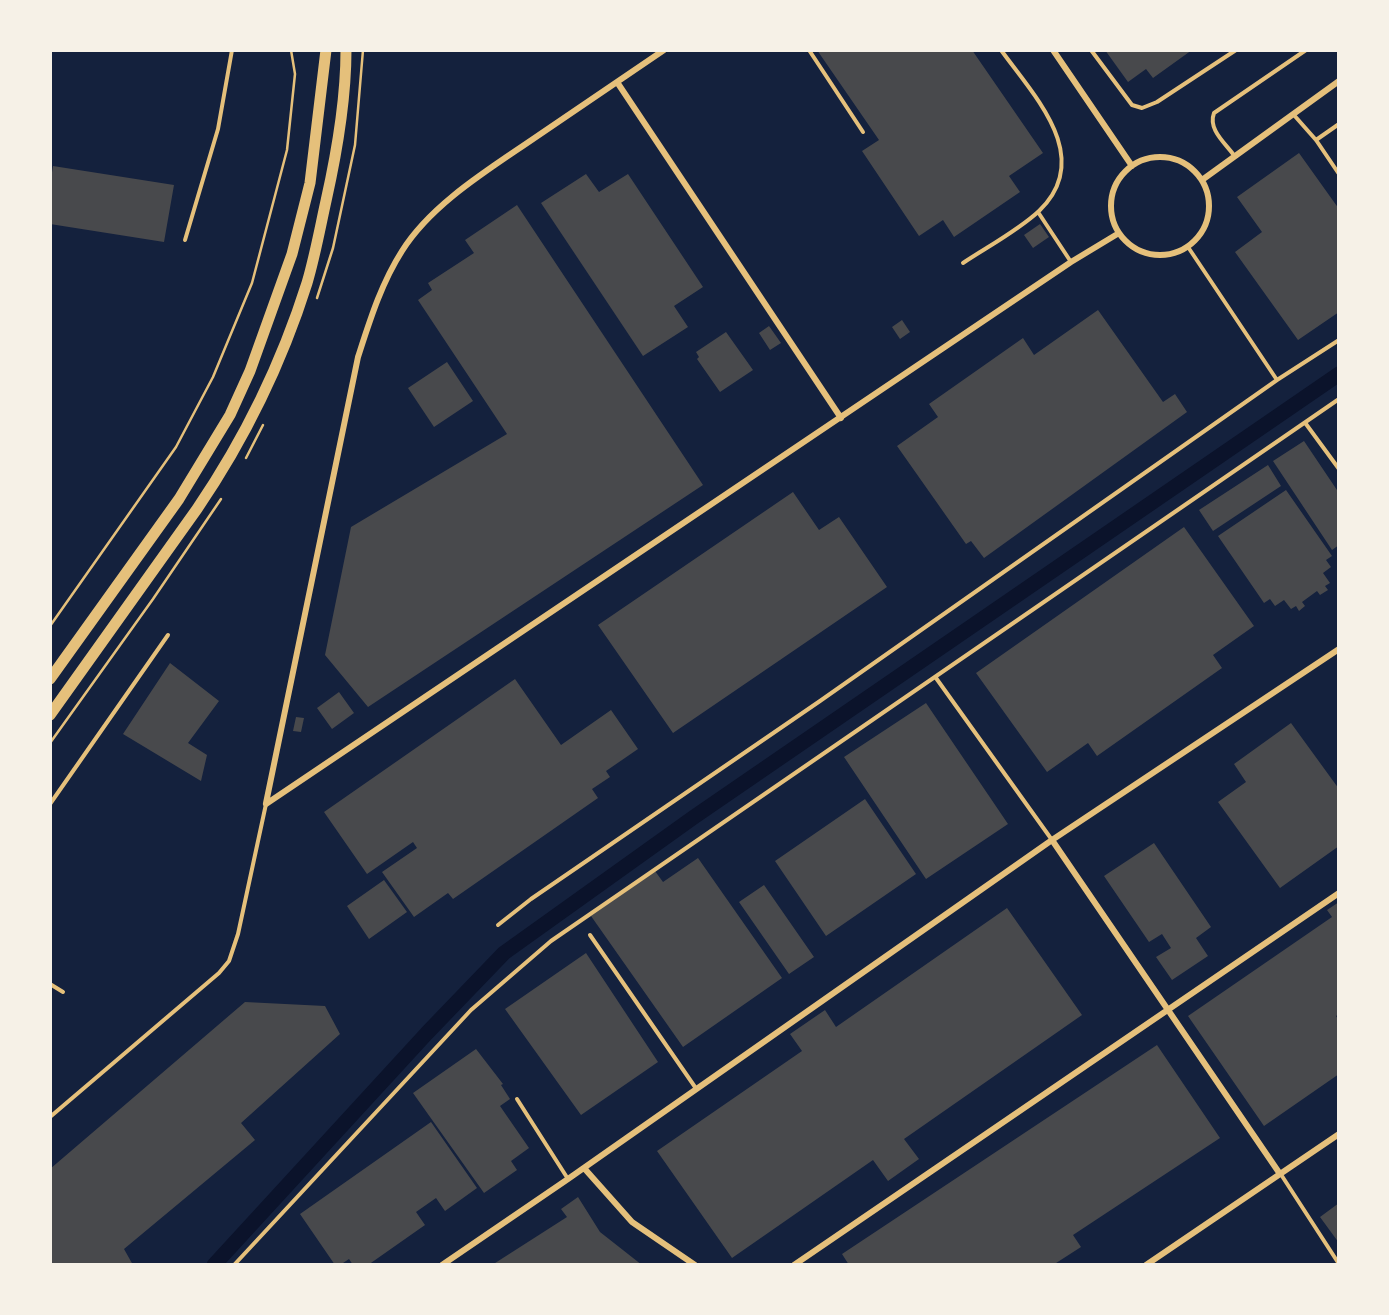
<!DOCTYPE html>
<style>
body{margin:0}
#map{position:relative;width:1389px;height:1315px;overflow:hidden;background:#14213d;font-family:"Sofia Sans Condensed",sans-serif}
canvas{display:block}
.frame{position:absolute;inset:0;border:52px solid #f6f1e7;pointer-events:none}
</style>
<div id="map">
<canvas width="1389" height="1315"></canvas>
<div class="frame"></div>
</div>
<script>
const ctx = document.querySelector('canvas').getContext('2d');
ctx.lineJoin = 'round';
function trace(path, color, width, dash) { ctx.strokeStyle = color; ctx.lineWidth = width; ctx.lineCap = dash ? 'butt' : 'round'; ctx.setLineDash(dash || []); ctx.stroke(path); }
function paint(path, color) { ctx.fillStyle = color; ctx.fill(path, 'evenodd'); }
trace(new Path2D(`
 M214,1265L427,1033L504,953L694,817L1339,374`), '#0b132b', 15);
paint(new Path2D(`
 M817,50H972L1043,153L1009,176L1020,192L954,237L943,220L919,236L862,151L879,140Z
 M1105,50H1192L1153,78L1146,69L1128,82Z
 M1299,153L1339,209V312L1298,340L1235,252L1262,232L1237,197Z
 M53,166L174,185L164,242L50,224V185Z
 M586,174L599,192L628,174L703,287L674,306L688,327L643,356L541,203Z
 M517,205L703,485L368,707L325,655L351,527L507,434L418,300L432,290L428,283L474,253L465,240Z
 M1040,224L1049,237L1033,248L1024,235Z
 M1098,310L1163,402L1175,394L1187,412L984,558L971,541L966,544L897,446L938,417L929,404L1023,338L1034,355Z
 M902,320L910,332L900,339L892,327Z
 M769,326L781,343L770,350L759,333Z
 M726,332L753,370L720,392L697,359L699,357L696,352Z
 M447,362L473,401L434,427L408,388Z
 M1304,441L1339,493V545L1332,550L1273,461Z
 M1268,465L1281,486L1213,531L1199,510Z
 M1286,490L1332,556L1326,560L1331,567L1323,573L1330,583L1325,586L1328,590L1320,595L1317,591L1302,602L1305,606L1299,611L1296,606L1291,609L1284,600L1275,606L1270,599L1264,603L1218,536Z
 M793,492L819,530L839,517L887,587L673,733L598,625Z
 M1184,527L1254,626L1213,655L1222,668L1097,756L1088,743L1047,772L976,673Z
 M170,663L219,701L188,743L207,755L201,781L123,734Z
 M515,679L561,745L611,710L638,749L606,771L610,777L592,789L598,798L453,899L448,893L414,917L382,872L417,848L413,842L367,874L324,812Z
 M339,692L354,713L332,729L317,708Z
 M926,703L1008,824L926,879L844,757Z
 M296,717L304,718L301,732L293,731Z
 M1291,723L1339,789V846L1280,888L1218,802L1246,782L1234,764Z
 M865,799L916,874L826,936L775,861Z
 M1154,843L1211,927L1196,938L1208,956L1172,980L1156,957L1171,948L1162,934L1149,942L1104,876Z
 M698,858L782,978L683,1047L591,916L655,871L663,882Z
 M384,880L407,912L369,939L347,906Z
 M764,885L814,957L789,974L739,902Z
 M1339,902V1014L1336,1016L1339,1021V1074L1264,1126L1188,1016L1332,917L1327,910Z
 M1007,908L1082,1015L904,1139L919,1159L888,1181L873,1160L732,1258L657,1151L802,1051L790,1034L825,1010L836,1027Z
 M586,953L658,1062L581,1115L505,1009Z
 M245,1002L325,1006L340,1034L241,1123L255,1140L124,1249L133,1265H50V1169Z
 M1157,1045L1220,1138L1073,1235L1081,1247L1053,1265H849L842,1254Z
 M476,1049L503,1084L501,1085L510,1099L500,1106L529,1148L511,1161L517,1170L484,1193L413,1093Z
 M431,1122L477,1188L445,1211L436,1198L416,1212L425,1225L368,1265H353L349,1259L340,1265H335L300,1214Z
 M578,1197L600,1232L642,1265H492L567,1217L561,1209Z
 M1339,1203V1243L1320,1217Z`), '#48494c');
trace(new Path2D(`
 M317,298L333,248L355,145L363,50
 M246,458L263,425
 M50,626L176,447L213,377L252,283L287,150L295,74L291,50
 M50,743L153,599L221,499`), '#e5c07b', 2.5);
trace(new Path2D(`
 M809,50L863,132
 M1091,50L1132,105L1142,108L1157,102L1236,50
 M1293,114L1316,140L1339,174
 M1316,140L1339,124
 M1233,154C1224,142 1208,129 1214,113L1306,50
 M1038,212L1071,262
 M185,240L218,129L232,50
 M1188,247L1277,380L1339,340
 M963,263C987,247 1019,230 1039,211C1095,157 1034,96 1001,50
 M1306,424L1339,469
 M936,678L1052,840
 M50,804L168,635
 M498,925L531,899L820,701L1277,380
 M590,935L695,1087
 M50,984L63,992
 M517,1099L568,1179
 M50,1117L219,973L229,961L238,934L266,804
 M1282,1176L1339,1264
 M234,1265L471,1010L551,941L1339,399`), '#e5c07b', 4);
trace(new Path2D(`
 M1053,50L1132,166
 M617,82L841,418
 M1111 206a49 49 0 1 1 98 0a49 49 0 1 1-98 0Z
 M1202,180L1339,81
 M266,803L358,357C370,320 381,284 402,251C432,203 491,168 536,137C579,108 621,79 664,50
 M266,804L1071,262L1119,233
 M1052,840L1280,1174
 M584,1168L632,1222L695,1265
 M442,1265L568,1179L1052,840L1339,649
 M794,1265L1339,893
 M1146,1265L1339,1134`), '#e5c07b', 6);
trace(new Path2D(`
 M50,679L179,499L230,415L250,371L292,254L310,183L326,50
 M50,715L197,509C244,440 282,362 307,283C315,256 320,228 326,201C337,152 346,101 346,50`), '#e5c07b', 11);
</script>
